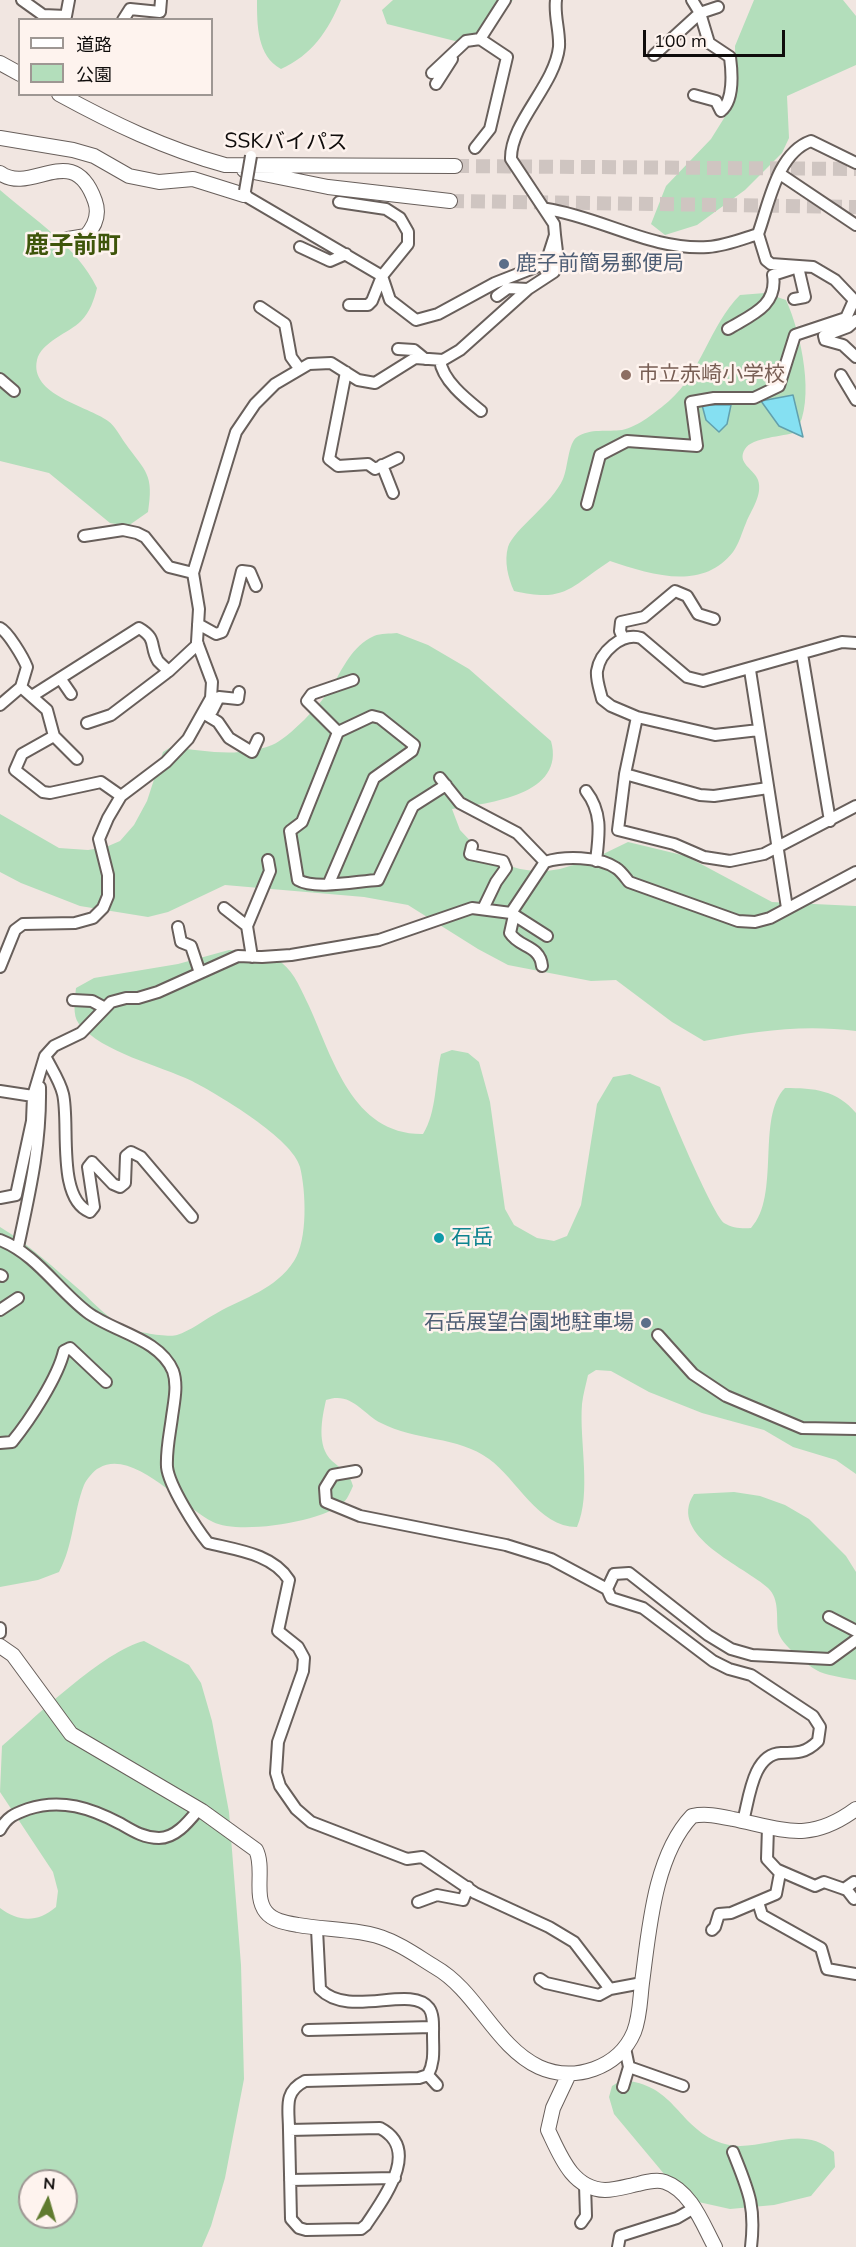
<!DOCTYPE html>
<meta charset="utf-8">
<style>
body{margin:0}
#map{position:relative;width:856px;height:2247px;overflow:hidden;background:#f1e6e1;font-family:Mulish,"Noto Sans JP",sans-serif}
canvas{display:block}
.legend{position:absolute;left:18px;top:18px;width:195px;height:78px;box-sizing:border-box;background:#fef3ee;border:2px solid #9e9793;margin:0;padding:8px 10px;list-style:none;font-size:18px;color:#0f0c0b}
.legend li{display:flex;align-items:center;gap:12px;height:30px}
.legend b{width:30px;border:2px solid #9e9793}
.north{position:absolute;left:18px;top:2169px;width:60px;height:60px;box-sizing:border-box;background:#fef3ee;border:2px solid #9e9793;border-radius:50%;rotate:5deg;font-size:16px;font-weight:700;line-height:24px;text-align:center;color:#0f0c0b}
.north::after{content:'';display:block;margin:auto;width:21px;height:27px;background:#607b2f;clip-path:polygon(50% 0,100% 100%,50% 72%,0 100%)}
.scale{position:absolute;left:643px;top:30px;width:142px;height:27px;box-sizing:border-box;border:3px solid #0f0c0b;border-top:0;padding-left:8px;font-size:18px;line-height:21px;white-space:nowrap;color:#0f0c0b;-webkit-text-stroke:4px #fef3ee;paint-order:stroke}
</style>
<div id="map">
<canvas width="856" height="2247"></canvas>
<ul class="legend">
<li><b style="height:8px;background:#fff"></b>道路</li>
<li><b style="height:16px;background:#b3debb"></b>公園</li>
</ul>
<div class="north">N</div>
<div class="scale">100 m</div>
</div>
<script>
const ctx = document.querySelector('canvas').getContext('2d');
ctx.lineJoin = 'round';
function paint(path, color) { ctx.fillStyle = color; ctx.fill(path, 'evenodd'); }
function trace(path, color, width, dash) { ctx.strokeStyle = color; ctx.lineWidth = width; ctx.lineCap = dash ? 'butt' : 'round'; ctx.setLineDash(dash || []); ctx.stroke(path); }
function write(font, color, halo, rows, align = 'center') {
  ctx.font = font + ' Mulish,"Noto Sans JP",sans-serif'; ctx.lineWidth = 5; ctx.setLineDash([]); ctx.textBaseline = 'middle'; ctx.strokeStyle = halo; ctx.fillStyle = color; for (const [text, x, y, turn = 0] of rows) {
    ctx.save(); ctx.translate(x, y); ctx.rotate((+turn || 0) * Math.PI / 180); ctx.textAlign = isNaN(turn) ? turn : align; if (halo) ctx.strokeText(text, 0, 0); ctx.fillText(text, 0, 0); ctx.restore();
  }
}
paint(new Path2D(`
 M257,0H341C328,31 312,55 281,69C257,56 257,25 257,0Z
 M393,0H513L483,36L459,42L387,24L382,10Z
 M754,0H843L856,16V65L787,96L789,138L782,153L745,190L697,225L665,235L651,224L666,186L711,139L736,99L735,46Z
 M0,190C34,220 77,246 97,288C94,300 90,312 81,321C69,333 41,342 37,360C29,395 88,406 108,421C115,426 120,436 125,443C146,472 154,474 148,512L128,526L110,523L49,473L0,461Z
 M765,293L786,300C801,333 816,400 796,432C783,437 752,437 745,449C736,463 754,469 758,480C763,495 751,510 746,523C742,532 739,544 733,552C702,592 650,574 610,561C570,587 566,603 514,591C508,578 504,561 508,547C514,529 552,504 563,479C568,468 568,443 577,437C590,428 608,432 622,430C638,427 657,411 669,401C701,373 710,325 740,295Z
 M397,633L428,645L469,669L551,741C566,795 489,803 452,809L460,830L478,849L496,862L520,869L540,872L560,869L593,859L628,842L686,856L772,902L856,906V1031C803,1024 756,1031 704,1041L672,1022L616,980L591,981L508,965L478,949L408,905L364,897L225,885L168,912L148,917L80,906L21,883L0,872V814L59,848L88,850L106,847L120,841L134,825L147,801L163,752L171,747C205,751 239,758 272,745C289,738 321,704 331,688C343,668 352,646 374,636C381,633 390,634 397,633Z
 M229,950C247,951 266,952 282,963C295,973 302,992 309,1006C333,1059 353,1135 423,1134C437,1112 435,1079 441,1054L452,1050L468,1053L479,1062L490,1102L505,1209L514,1225L537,1238L554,1241L567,1236L581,1205L597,1104L613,1077L630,1074L660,1087C668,1108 712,1213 724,1223C732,1228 743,1229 751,1228C781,1196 756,1117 785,1088C814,1088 837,1090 856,1113V1474L836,1460L793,1447L764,1430L702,1413L649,1392L611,1371L596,1370L588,1375C586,1385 583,1394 582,1404C579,1441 592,1493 577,1527C538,1527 517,1479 489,1459C458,1436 415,1441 381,1423C362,1413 351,1391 326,1400C322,1418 316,1446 332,1461C342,1470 349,1472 353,1486C351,1490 348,1498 344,1502C325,1522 238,1535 213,1522C185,1509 133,1447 99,1468C94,1470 86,1480 84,1485C73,1513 74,1544 59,1572L38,1580L0,1587V1227C30,1245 55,1269 82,1292C96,1305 110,1321 128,1328C135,1332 170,1338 177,1335C190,1331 204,1320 217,1313C245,1297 275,1290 294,1261C308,1240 306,1191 300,1167C293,1139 219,1095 192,1081C159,1065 103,1053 79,1024C72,1015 75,999 76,988L94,978L178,964Z
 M734,1492L760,1496L785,1505L809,1519L846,1556L856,1572V1680C845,1678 831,1676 820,1672C809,1667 780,1644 778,1631C776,1618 780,1599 768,1588C746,1567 666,1536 694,1494Z
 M144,1641L189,1665L201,1683L212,1721L229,1812L241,1965L244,2079L225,2178L211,2226L202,2247H0V1908C19,1922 37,1923 56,1907L58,1891L53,1872L0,1792L2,1746C36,1717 103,1651 144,1641ZM30,2181H66V2217H30Z
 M622,2080C675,2085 676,2123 716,2141C756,2159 797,2119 834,2152L835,2167L811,2196L774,2205L730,2209L685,2199L614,2114L609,2097L612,2086Z`), '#b3debb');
const water = new Path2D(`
 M793,395L803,437L779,426L761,401Z
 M702,405H731L727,424L719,432L706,420Z`);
paint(water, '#85e0f2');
trace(water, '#62a0ad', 1.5);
trace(new Path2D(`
 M455,166L856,169
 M450,201L856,207`), '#cfc5c1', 14, [14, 7]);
const minor = new Path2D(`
 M22,0L43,15L66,16L69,0
 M123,20L130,9L160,12L161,0
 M654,55L700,13L692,0
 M432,73L466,41L480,39
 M436,84L452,59
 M694,95L716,101L721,111C734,101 732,72 730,57L709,43L700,13L718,7
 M475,148L490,129L507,57L480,39L505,0
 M780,174L856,225
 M245,191L244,195L382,276L390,300L416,320L438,314L495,283L546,263L555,235L554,224L511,159C510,123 555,85 559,47C560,31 554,16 556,0
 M339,202L386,209L400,218L408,232V244L382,276L372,301L368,305H349
 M547,209C600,217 653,251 708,247C725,246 742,239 758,234C769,204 777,153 811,141L856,163
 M300,247L330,261L346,254
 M497,296L508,288L528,289
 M260,307L285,324L291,357L299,368
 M856,320L848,327L824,336L825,340L843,345L856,357
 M728,329C751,315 778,306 773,275L798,267L805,297L794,299
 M398,349L414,350L425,359
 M440,360C442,380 466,399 481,411
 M346,372L329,459L338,466L368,464L375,469L398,458
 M841,375L856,400
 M0,379L14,391
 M382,465L393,493
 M587,504L600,455L627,441L697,446L691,402L714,398H754L779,386L795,335L846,318L854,300L835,280L813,267L771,264L766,260L758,234
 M84,536L123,530L137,533L145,537L169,567L193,573
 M198,624L216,634L222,632L234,603L242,571L250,572L256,586
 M0,628C8,632 23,657 27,667L21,687
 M623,638L620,631L621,622L644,617L675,591L687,596L698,614L714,619
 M856,643L842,642L703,681L687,677L641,638C622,632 600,652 597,671C596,680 600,690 602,699L611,706L637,717L625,774L618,830L674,844L704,857L730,861L764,854L856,806
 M802,654L830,821
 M750,670L787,908
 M60,678L71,694
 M32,696L139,628C158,639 149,646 158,661C161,664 165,668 169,671L198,644
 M0,705L21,687L47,710L54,736L22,754L15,770L43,792L50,793L101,782L121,796
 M212,711L219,697L238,699L239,692
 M203,713L218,722L229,738L252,752L258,739
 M637,717L715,735L759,730
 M87,723L111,715L169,671
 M338,732L307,701L312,694L353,680
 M54,736L77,759
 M625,774L700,795L714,796L768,788
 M440,778L460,803L517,833L545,862
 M586,791C603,813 599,835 596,861
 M472,846L470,854L503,861L506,868L496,882L483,909
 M329,883L374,778L412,751L414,745L380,718L372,716L338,732L302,822L290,831L298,880C315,890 358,881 378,880L413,806L446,785
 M224,908L247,926L252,957
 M511,913L547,936
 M514,915L510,933C519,948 540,945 542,966
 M247,926L270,871L268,860
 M178,927L181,942L191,946L200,973
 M0,967L15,930L23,924L75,923L93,918L103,908L108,896V875L99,839L108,818L121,796L166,762L188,739L211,698L212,682L197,642L199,609L193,573L236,432L255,404L275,384L309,364L331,363L358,380L375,383L415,358L443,360L460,350L528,289L554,272L558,260L555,235
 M73,1000L92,1001L105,1008
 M45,1056C51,1068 60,1081 63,1094C70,1123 56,1199 90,1212L94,1207L88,1167L92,1162L113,1184L120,1187L125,1183L126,1156L131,1152L141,1157L192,1217
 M0,1091L33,1096
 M0,1198L16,1195L32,1121L33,1096L45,1056L54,1046L81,1033L111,1002L126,998H138L158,992L238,956L262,957L291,955L379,940L472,908L511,913L545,862C564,856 598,856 616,868C621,871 625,877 629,882L738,921L755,922L770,918L856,872
 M0,1240C36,1254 57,1289 87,1312C113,1332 159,1338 173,1371C178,1385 174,1402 172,1417C170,1433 166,1450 167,1467C169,1486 196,1528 208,1543C237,1550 273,1554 289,1580L278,1631L298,1647L304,1658L303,1671L278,1742L276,1773L280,1786L296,1809L311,1822L407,1859L422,1857L475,1893L549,1927L574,1942L610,1989L642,1983
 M18,1247C30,1191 41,1145 40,1087
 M0,1275L2,1276
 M0,1310L18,1298
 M658,1335L693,1374L726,1396L802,1428L856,1429
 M0,1443L12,1442C30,1420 58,1377 64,1351L70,1348L106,1382
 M356,1471L333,1475L325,1488L326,1502L360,1516L506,1545L551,1559L607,1589L611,1598L643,1608L713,1661L729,1669L751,1675L813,1716L820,1727L818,1741C806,1753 797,1753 781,1753C752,1754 749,1801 743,1821
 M607,1589L614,1574L629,1573L708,1635L731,1649L752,1655L830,1659L856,1640
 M829,1617L856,1631
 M0,1628V1633
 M0,1830C7,1817 14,1814 28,1809C61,1798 91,1808 121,1824C133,1831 144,1838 159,1838C176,1838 189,1821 199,1809
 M778,1870L815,1886L824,1882L847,1890L854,1899
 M844,1889L854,1882
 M418,1902L437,1895L463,1900L468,1887
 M758,1902L762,1915L821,1948L827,1969L856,1974
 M712,1930L715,1927L719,1914L731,1913L776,1894L780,1873L767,1859L768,1827
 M540,1979L546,1983L599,1995L610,1989
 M308,2030L433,2027
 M629,2067L683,2086
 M428,2075L437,2085
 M623,2087L629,2067L625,2048
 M380,2128C422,2150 383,2199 366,2225L361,2229L306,2230L299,2228L291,2219L289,2130Z
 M289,2130C289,2108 283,2092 305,2081L419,2078L428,2075C435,2061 433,2050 433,2035C433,2026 434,2015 429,2008C411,1984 349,2019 320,1989L317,1929
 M733,2152C748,2190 756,2205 751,2247
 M290,2180L395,2178
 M581,2223L586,2216L585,2185
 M618,2247L620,2236L677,2218L694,2208`);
const tertiary = new Path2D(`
 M0,63L20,74
 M59,94C112,123 166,149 225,165L455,166
 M0,138L73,150L94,156L129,176L159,182L193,179L244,195
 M244,170L328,187L450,201
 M0,173C32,196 73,139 95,201C100,215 95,226 86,236L68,239
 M0,1646L13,1655L71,1734L202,1811L256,1850C265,1868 253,1896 266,1912C273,1921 287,1923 298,1925C325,1930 364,1929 388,1940C404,1946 420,1958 435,1967C477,1991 495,2046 539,2067C574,2083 619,2068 634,2032C640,2017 640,1999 642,1983C649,1931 654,1856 692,1816C706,1813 719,1816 733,1819C785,1830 810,1843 856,1809
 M569,2074L553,2108L548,2130C560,2155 572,2189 605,2190C616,2190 628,2186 638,2184C646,2182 657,2179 665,2182C691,2191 703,2225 715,2247`);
trace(minor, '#685f5b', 14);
trace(tertiary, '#685f5b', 16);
trace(minor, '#fff', 10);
trace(tertiary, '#fff', 14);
const minorBridge = new Path2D(`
 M245,191L251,156`);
trace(minorBridge, '#685f5b', 14, []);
trace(minorBridge, '#fff', 10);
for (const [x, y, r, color] of [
 [504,264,6,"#5c6f8a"],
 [626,375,6,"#8d6e63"],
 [439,1238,6,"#0f9aa8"],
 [646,1323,6,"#5c6f8a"]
]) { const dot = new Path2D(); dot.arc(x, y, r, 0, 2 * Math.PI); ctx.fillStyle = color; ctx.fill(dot); trace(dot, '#fef3ee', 2); }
write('21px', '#0f0c0b', '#fef3ee', [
 ["SSKバイパス",286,142,1]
]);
write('21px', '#4e5e75', '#fef3ee', [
 ["鹿子前簡易郵便局",516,264],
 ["石岳展望台園地駐車場",634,1323,"right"]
], 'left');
write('21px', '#785e54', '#fef3ee', [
 ["市立赤崎小学校",638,375]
], 'left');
write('21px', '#0d838f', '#fef3ee', [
 ["石岳",451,1238]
], 'left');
write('bold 24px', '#3e550a', '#fef3ee', [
 ["鹿子前町",73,246]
]);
</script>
